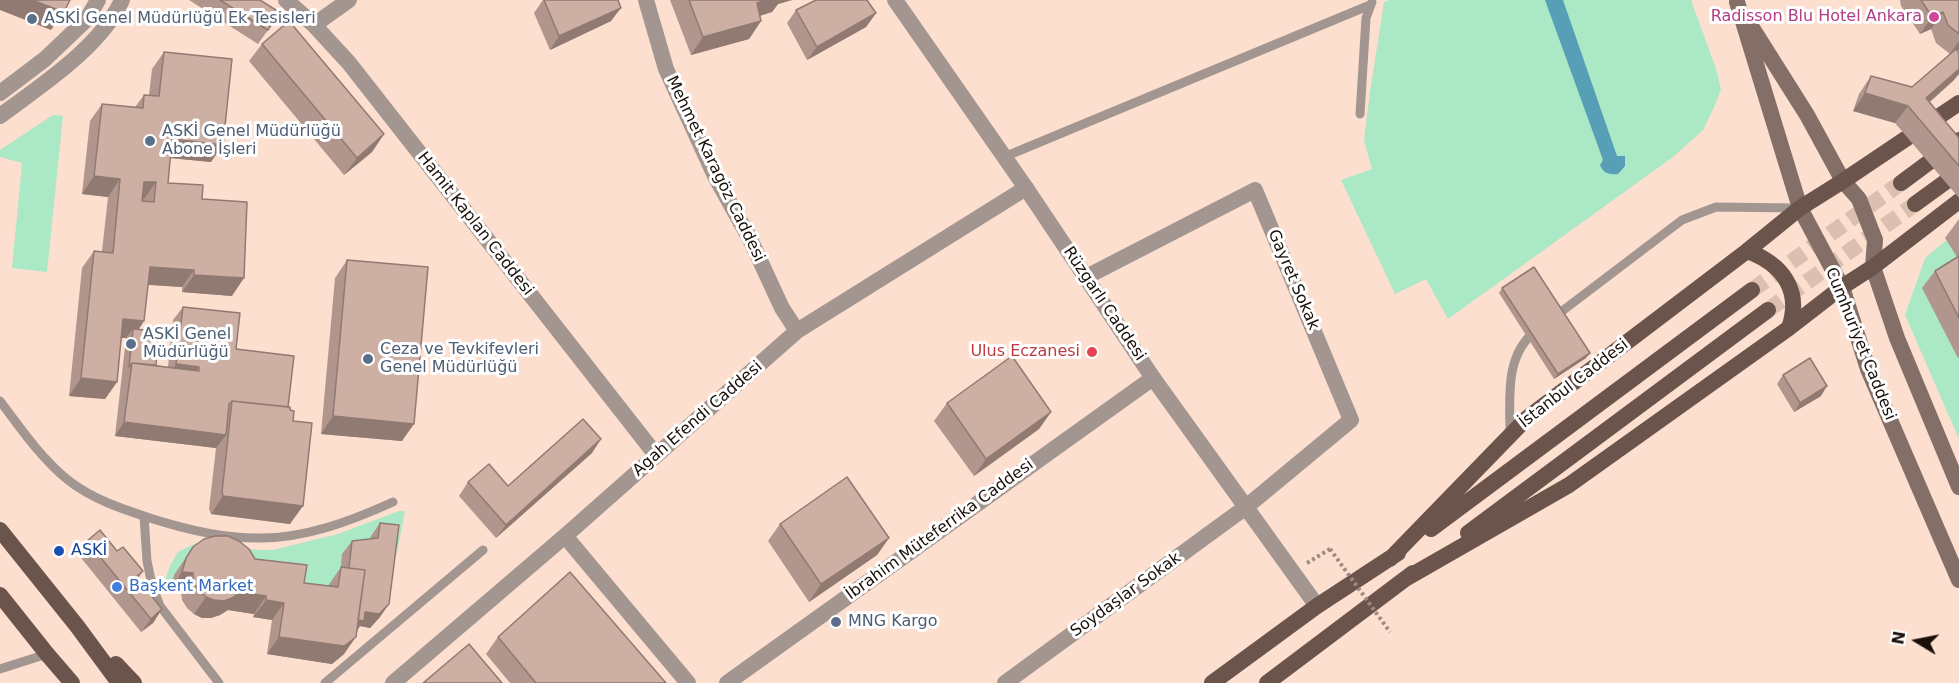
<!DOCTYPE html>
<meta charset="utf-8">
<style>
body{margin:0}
#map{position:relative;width:1959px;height:683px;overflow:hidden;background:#fddfcf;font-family:"DejaVu Sans",sans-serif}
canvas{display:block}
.north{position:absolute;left:1887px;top:611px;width:60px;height:60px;-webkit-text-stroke:4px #fff;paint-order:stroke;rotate:280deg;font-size:16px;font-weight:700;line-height:24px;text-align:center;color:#19100a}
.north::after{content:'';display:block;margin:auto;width:21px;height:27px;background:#19100a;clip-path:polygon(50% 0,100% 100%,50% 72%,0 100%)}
</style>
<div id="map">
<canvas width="1959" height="683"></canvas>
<div class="north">N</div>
</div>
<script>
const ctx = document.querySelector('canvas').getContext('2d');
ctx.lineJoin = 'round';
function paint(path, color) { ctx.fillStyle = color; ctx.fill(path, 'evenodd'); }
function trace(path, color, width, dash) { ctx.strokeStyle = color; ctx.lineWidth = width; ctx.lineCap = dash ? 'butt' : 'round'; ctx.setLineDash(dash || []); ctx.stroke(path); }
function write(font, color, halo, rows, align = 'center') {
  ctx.font = font + ' "DejaVu Sans",sans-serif'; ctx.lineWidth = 6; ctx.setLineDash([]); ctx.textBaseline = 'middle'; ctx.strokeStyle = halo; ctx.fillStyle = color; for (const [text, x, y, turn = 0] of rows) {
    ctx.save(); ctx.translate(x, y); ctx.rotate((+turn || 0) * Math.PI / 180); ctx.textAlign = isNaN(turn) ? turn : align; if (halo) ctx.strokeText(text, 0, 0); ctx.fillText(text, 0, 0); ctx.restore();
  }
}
paint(new Path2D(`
 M1389,0H1691L1716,69L1721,89L1715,105L1703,130L1673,157L1448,319L1426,279L1395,294L1341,180L1372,169L1364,140L1370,92L1384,2Z
 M53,115L63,116L47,272L12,268L22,163L0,157V150Z
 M1959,230V439L1905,315L1925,258Z
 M399,511H405L397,553L387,555L371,537L368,551L339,586L326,605L174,575L170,589H162L170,566L178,552L196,543L259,550H273L338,534Z`), '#aae8c6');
paint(new Path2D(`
 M1545,0H1563L1617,156H1625V166L1618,174C1609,175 1603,173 1600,165L1603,160Z`), '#579eb7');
trace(new Path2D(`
 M1752,290L1901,183
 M1768,310L1915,204`), '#dbc0b1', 16, [16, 8]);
trace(new Path2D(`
 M1307,563L1330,549`), '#9f8a7e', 4, [3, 3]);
trace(new Path2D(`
 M1360,114L1366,18L1372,2
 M1004,157L1370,5
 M1553,318L1682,220L1716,207L1797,208
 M0,401C21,429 41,458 68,480C92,499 122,509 150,518C184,529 221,538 257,538C304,539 351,521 393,502
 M1510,434C1510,398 1504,354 1537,330
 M144,516L147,561L152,585L160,606L219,683
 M0,669L47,654
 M325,683L483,550`), '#a39691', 9);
trace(new Path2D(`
 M286,0L314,25L349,63L656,455
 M646,0L666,69L715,176L750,239L782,308L797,331
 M314,25L349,0
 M565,536L688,683
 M393,683L565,536L797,331L1026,188
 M727,683L1153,378
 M1005,683L1246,507L1351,420L1255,190L1086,277`), '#a39691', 16);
trace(new Path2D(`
 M895,0L1026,188L1153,378L1317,606
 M0,93L45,59L87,19L98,0
 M0,116C40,86 101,47 122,0`), '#a39691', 16);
trace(new Path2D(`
 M1737,2L1800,208L1842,287L1868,369L1959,580
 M1749,23L1807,115L1843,181L1859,199L1875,240L1873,267L1897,338L1959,487`), '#836f68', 16);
trace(new Path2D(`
 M1901,183L1959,140
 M1915,204L1959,172
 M1747,251C1783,264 1802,291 1789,328
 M1431,529L1752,290
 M0,530L77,626L119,683
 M1468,533L1768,310
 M1390,559L1527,418L1747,251L1800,208L1843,181L1959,103
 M1405,579L1569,485L1789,328L1842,287L1873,267L1959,201
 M0,595L47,654L72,683
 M116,664L134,683
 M1212,683L1317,606L1398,553
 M1267,683L1413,573`), '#6b544c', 16);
trace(new Path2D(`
 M1330,549L1390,632`), '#9f8a7e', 4, [3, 3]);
paint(new Path2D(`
 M189,0H260L268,30L258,44Z
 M543,0H618L611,21L550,50L534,13Z
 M670,0H792L778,4L772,12L760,16L761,21L749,39L691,55Z
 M1900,0H1959V50L1957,51L1954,80L1930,102L1959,138V198L1895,123L1853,111L1859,94L1871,76L1912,87L1950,54L1936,43L1931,29L1920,34L1901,6Z
 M796,10L876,13L866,27L807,60L787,23Z
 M262,44L384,134L372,152L344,175L249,61Z
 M164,52L211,162L170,158L168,183L202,199L232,296L182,292V287L148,285L144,321L139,329L156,365L168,367L173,320L183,307L236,349L288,407L293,421L290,524L211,514L209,509L216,448L115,436L126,338H121L117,382L105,399L69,396L82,268L94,251H102L108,197L82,194L90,121L102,104L135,107L144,95H149L152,69Z
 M1959,219V357L1958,358L1922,288L1935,271L1957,257L1945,238Z
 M347,260L402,441L321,434L335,278Z
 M1502,288L1586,358L1554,379L1499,293Z
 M1783,375L1821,396L1794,412L1777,384Z
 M947,403L1051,412L1039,429L974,476L934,421Z
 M592,453L496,538L459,496L468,482L508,486Z
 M380,523V617L370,628L360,626L344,654L332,664L267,654L272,620L253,617L254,614L228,610L220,615L211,618H202L194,614L187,608L182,600L181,591L170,589L174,575L193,547L255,559L304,583L328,586L341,567L342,554L352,541L370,539L371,536Z
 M780,524L889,538L877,555L809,602L768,541Z
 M87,541L143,571L138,579L162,609L153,623L141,632L78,554Z
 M498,637L666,683H510L486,654Z`), '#b0968c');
paint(new Path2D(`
 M0,0H32L64,12L51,30L0,10Z
 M766,0H792L778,4L772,12L744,20L757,3Z
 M621,8L611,21L550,50L559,36Z
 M1943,12L1931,29L1920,34L1932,17Z
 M876,13L866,27L807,60L817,47Z
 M761,21L749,39L691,55L703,37Z
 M1959,41V50L1950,54Z
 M1959,69V74L1954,80L1914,115L1926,98Z
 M1865,93L1908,106L1895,123L1853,111Z
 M384,134L372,152L344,175L357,158Z
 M172,139L223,145L211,162L160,157Z
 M94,176L120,179L108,197L82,194Z
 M144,182H156L144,199H132Z
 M150,267L194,270L182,287L138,284Z
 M194,275L244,278L232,296L182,292Z
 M123,319L144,321L132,339L133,329L126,338L111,337Z
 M1590,353L1586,358L1554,379L1558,374Z
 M176,364L199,367L190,380L167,378Z
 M81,378L117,382L105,399L69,396Z
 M1827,386L1821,396L1794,412L1800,403Z
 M1051,412L1039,429L974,476L986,459Z
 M333,416L414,424L402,441L321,434Z
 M124,422L226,435L216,448L115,436Z
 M601,439L592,453L496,538L506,525Z
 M223,496L303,506L290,524L211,514Z
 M889,538L877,555L809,602L821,584Z
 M182,572L193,573L181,591L170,589Z
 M240,592L266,596L254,614L228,610L220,615L211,618H202L194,614L206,597Z
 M266,600L284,603L272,620L253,617Z
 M389,604L380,617L370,628L360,626L354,634L356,619L365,612Z
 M162,609L153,623L141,632L151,619Z
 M279,637H356L344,654L332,664L267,654Z`), '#907a72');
const building = new Path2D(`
 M32,0H70L64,12Z
 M220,0H260L279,12L268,30Z
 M544,0H618L621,8L559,36Z
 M689,0H766L757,3L761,21L703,37Z
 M816,0H867L876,13L817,47L796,10Z
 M1921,0H1959V34L1948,25L1943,12L1932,17Z
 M289,21L384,134L357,158L262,44Z
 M1956,49L1959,53V69L1926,98L1959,138V166L1908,106L1865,93L1871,76L1912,87Z
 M164,52L232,59L223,145L172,139L168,183L203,185L202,199L247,202L244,278L194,275V270L150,267L144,321L123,319L117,382L81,378L94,251L113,253L120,179L94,176L102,104L143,108L144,95L159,96ZM144,182H156L154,202L142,201Z
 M1959,256V318L1935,271Z
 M347,260L428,267L414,424L333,416Z
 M1534,267L1590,353L1558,374L1502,288Z
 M183,307L240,313L236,349L294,356L288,407L232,401L229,404L226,435L124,422L132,363L199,371V367L176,364Z
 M133,329L159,331L156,365L132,363L129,367Z
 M1012,356L1051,412L986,459L947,403Z
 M1810,358L1827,386L1800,403L1783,375Z
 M232,401L290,407V410L294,411L293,421L312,423L303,506L223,496L222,492Z
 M583,419L601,439L506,525L468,482L489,464L508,486Z
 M847,477L889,538L821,584L780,524Z
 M380,523L399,525L389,604L379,614L365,612L364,621L358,620L365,570L349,568L352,541L378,538Z
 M100,530L117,551L123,547L143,571L136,577L162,609L151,619L87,541Z
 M215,536H228L239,541L249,549L255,559L307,565L304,583L338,587L341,567L365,570L356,637L344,646L279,637L284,603L266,600V596L240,592L232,598L224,601L214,600L206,597L199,591L194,583L193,573L182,572L186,558L193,547L204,539Z
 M570,572L666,683H536L498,637Z
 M469,644L502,683H423Z`);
paint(building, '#cdafa3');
trace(building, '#907a72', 1.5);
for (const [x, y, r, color] of [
 [1934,17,6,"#d1479c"],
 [32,19,6,"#5c6f8a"],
 [150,141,6,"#5c6f8a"],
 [131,344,6,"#5c6f8a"],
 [1092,352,6,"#e0444e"],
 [368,359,6,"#5c6f8a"],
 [59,551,6,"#1a4fb4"],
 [117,587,6,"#3f7fe0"],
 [836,622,6,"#5c6f8a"]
]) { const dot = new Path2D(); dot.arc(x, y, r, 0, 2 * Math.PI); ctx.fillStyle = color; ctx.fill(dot); trace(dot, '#fff', 2); }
write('16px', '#b23c85', '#fff', [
 ["Radisson Blu Hotel Ankara",1922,17]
], 'right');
write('16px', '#4e5e75', '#fff', [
 ["ASKİ Genel Müdürlüğü Ek Tesisleri",44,19],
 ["ASKİ Genel Müdürlüğü",162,132],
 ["Abone İşleri",162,150],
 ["ASKİ Genel",143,335],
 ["Müdürlüğü",143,353],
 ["Ceza ve Tevkifevleri",380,350],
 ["Genel Müdürlüğü",380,368],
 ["MNG Kargo",848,622]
], 'left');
write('16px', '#19100a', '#fff', [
 ["Mehmet Karagöz Caddesi",715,169,64],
 ["Hamit Kaplan Caddesi",475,224,52],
 ["Gayret Sokak",1293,280,67],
 ["Rüzgarlı Caddesi",1104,304,56],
 ["Cumhuriyet Caddesi",1860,344,68],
 ["İstanbul Caddesi",1574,384,-38],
 ["Agah Efendi Caddesi",698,419,-41],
 ["İbrahim Müteferrika Caddesi",940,530,-36],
 ["Soydaşlar Sokak",1126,595,-36]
]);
write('16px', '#be3a42', '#fff', [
 ["Ulus Eczanesi",1080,352]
], 'right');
write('16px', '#164399', '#fff', [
 ["ASKİ",71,551]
], 'left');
write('16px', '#366cbe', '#fff', [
 ["Başkent Market",129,587]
], 'left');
</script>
